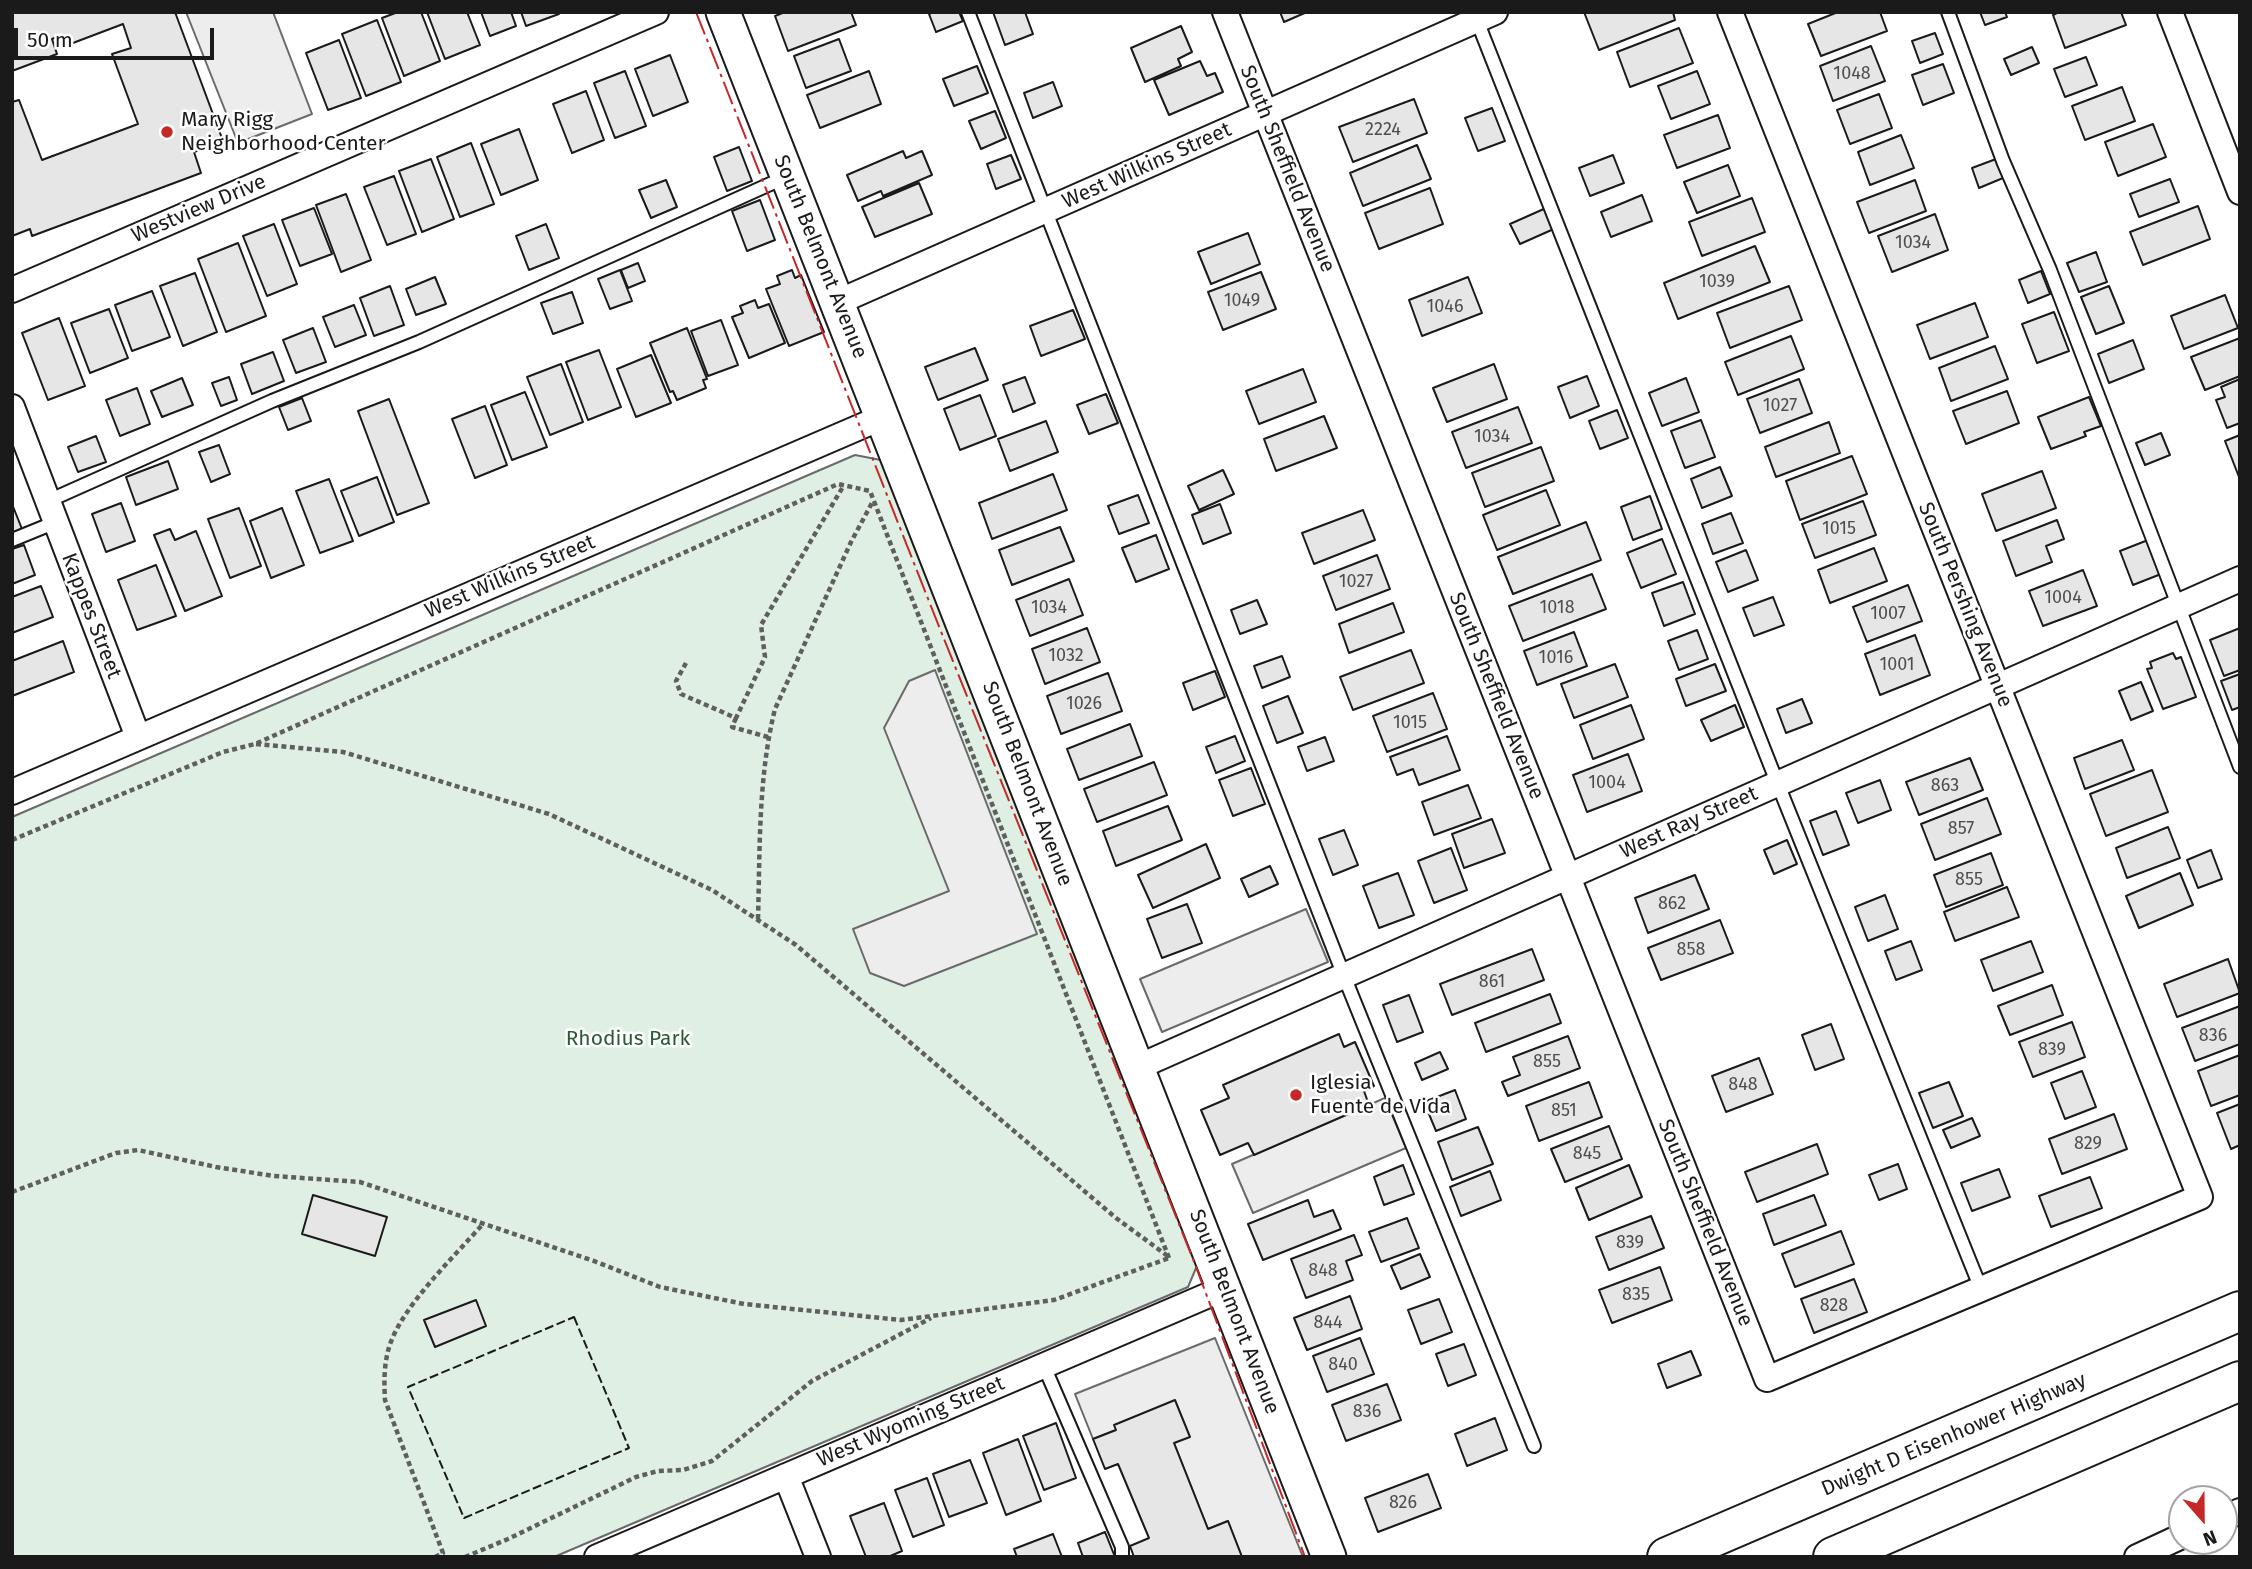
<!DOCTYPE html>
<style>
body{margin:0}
#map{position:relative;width:2252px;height:1569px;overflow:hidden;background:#fff;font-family:"Fira Sans",sans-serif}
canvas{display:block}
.frame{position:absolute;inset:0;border:14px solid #1a1a1a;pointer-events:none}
.north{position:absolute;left:2168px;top:1485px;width:70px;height:70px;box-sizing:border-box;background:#fff;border:2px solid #a3a3a3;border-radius:50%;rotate:159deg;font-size:19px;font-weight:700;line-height:28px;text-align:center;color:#1a1a1a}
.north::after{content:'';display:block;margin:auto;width:24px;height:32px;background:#c62828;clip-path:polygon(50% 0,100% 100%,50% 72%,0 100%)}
.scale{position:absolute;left:14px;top:28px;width:200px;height:32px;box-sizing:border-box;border:4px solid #1a1a1a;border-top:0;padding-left:9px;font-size:21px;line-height:24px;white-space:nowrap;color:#1a1a1a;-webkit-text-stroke:5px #fff;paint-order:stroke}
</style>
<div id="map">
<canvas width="2252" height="1569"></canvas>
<div class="frame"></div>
<div class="north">N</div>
<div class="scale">50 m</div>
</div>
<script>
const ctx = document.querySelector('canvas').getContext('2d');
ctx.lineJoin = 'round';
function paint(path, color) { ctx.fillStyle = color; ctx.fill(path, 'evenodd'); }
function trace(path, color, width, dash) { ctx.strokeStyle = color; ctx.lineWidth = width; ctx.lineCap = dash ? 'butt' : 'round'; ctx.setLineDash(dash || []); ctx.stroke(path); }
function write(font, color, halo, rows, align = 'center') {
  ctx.font = font + ' "Fira Sans",sans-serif'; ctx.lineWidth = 5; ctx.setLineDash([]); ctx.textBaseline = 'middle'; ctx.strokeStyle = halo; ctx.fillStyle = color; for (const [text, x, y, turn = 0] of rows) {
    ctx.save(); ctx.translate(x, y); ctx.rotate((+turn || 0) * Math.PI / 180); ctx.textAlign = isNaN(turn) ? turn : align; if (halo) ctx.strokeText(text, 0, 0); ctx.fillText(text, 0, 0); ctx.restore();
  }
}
const green = new Path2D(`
 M855,455L886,461L1199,1261L1188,1287L554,1557H12V817Z`);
paint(green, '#e0efe3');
trace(green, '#6a6a6a', 2);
const parking = new Path2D(`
 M186,12H273L312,114L238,143Z
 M935,670L1037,934L904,986L870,973L853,929L949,891L884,728L909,681Z
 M1306,909L1328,962L1162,1032L1140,979Z
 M1385,1098L1406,1148L1253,1213L1232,1164Z
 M1215,1338L1303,1557H1242L1228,1521L1208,1529L1174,1443L1189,1436L1116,1430L1093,1439L1075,1394Z`);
paint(parking, '#ededed');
trace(parking, '#6a6a6a', 2);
const building = new Path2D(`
 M12,12H175L223,141L194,152L201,173L32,236L30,229L12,236V102L19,100L42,160L138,124L112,54L131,48L123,24L65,46L62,35L52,39L57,54L12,71Z
 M398,12H421L440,61L404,76L382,18Z
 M427,12H467L480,45L445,59Z
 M481,12H511L516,26L490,36Z
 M521,12H558L559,14L526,26Z
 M785,12H851L856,25L788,51L775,16Z
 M933,12H959L963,21L936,32L929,14Z
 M993,12H1025L1033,34L1005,45Z
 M1280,12H1307L1284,22Z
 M1584,12H1673L1675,20L1599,50Z
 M1838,12H1880L1887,31L1821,56L1808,24Z
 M1980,12H2005L2007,17L1985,25Z
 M2059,12H2121L2126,25L2065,48L2053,15Z
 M377,20L401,82L366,96L342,34Z
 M1181,26L1192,52L1178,59L1181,66L1145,82L1131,48Z
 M1679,28L1693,63L1630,87L1617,52Z
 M1935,33L1943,54L1920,63L1912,41Z
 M839,39L851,71L806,88L794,56Z
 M339,40L361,98L328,110L306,53Z
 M1871,46L1885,81L1833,101L1820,66Z
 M2032,47L2039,63L2011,75L2004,59Z
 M670,55L688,102L653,116L635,69Z
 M2086,57L2097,85L2065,97L2054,69Z
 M1200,61L1207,76L1215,73L1223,92L1169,115L1154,80Z
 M1943,64L1954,93L1923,105L1912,75Z
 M977,66L988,93L954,106L943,79Z
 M625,71L646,126L615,138L594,83Z
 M869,71L881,104L820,128L807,95Z
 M1697,71L1710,104L1671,119L1658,86Z
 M1053,82L1062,106L1033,118L1024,93Z
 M2122,87L2135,121L2085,140L2072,106Z
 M586,91L604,140L572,153L553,104Z
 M1879,94L1892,128L1850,144L1837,110Z
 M1414,99L1427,133L1353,162L1339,127Z
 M1492,108L1505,141L1478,151L1465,118Z
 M995,111L1006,138L981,149L969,121Z
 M1718,115L1730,148L1677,168L1664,135Z
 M2153,124L2166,157L2118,176L2105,142Z
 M519,129L538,180L501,195L481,144Z
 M1901,135L1914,168L1870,185L1858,152Z
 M471,143L494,204L460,217L437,157Z
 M1417,145L1431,179L1363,206L1350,173Z
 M739,147L752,181L727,191L714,157Z
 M903,151L906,158L922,151L932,175L883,196L881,191L858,201L847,175Z
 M1011,155L1021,179L996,189L987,164Z
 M1613,155L1624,183L1590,196L1579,168Z
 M431,159L454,219L422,232L399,171Z
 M1996,159L2003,178L1979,188L1972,168Z
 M1728,165L1740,196L1697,213L1684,182Z
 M394,176L416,234L387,245L364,187Z
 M2170,179L2179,202L2139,217L2130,194Z
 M666,180L677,207L651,218L639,190Z
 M1915,180L1926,211L1869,233L1857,202Z
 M919,183L932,214L875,237L862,207Z
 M1430,188L1443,224L1379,249L1365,213Z
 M346,194L371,260L341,272L316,205Z
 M1642,195L1652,221L1611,237L1601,212Z
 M1752,198L1765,232L1702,256L1689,222Z
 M760,200L775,240L747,251L732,211Z
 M2198,206L2210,239L2143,265L2130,232Z
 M314,208L332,254L300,266L282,220Z
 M1546,208L1556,228L1520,244L1510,224Z
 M1935,214L1948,250L1892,272L1878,236Z
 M274,224L297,284L267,296L243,236Z
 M546,224L559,258L529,270L516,236Z
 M1248,233L1260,264L1211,284L1198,252Z
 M238,243L266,316L226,332L198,259Z
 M1755,246L1770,282L1678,319L1664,283Z
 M2096,252L2107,282L2079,292L2067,263Z
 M638,263L645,281L628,288L621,270Z
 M620,270L632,301L610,309L598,279Z
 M792,270L795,278L801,275L824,332L789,346L766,289L780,284L777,276Z
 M2041,271L2050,294L2028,303L2019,280Z
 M1261,272L1276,309L1223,330L1208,292Z
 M195,273L217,332L183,346L160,286Z
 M435,277L446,304L416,315L406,289Z
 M1468,277L1482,313L1422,336L1409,300Z
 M390,286L404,325L374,336L360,298Z
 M1789,286L1802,320L1730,348L1717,313Z
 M2109,286L2124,323L2096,334L2081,297Z
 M152,291L170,337L132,351L115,305Z
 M572,292L583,323L553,334L541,303Z
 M2225,295L2238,328L2184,349L2171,316Z
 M755,300L758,308L769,304L785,343L749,358L732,317L743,313L740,306Z
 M1975,303L1988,337L1930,359L1917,325Z
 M354,305L366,335L335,347L323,317Z
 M109,309L128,358L90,373L71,323Z
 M1073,310L1085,339L1041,356L1030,326Z
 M2054,312L2069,351L2037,363L2022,324Z
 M59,318L85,386L48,400L22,333Z
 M721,320L738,365L708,376L691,331Z
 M313,328L326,362L296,373L283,340Z
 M687,328L707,379L703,380L706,388L677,400L673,391L670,392L650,343Z
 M1791,336L1804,369L1738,395L1725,362Z
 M2240,338V376L2205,390L2191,357Z
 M2133,340L2144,369L2109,383L2098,354Z
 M1995,346L2008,379L1951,401L1939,368Z
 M975,348L988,380L938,400L925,367Z
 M599,350L621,407L588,420L566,362Z
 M273,352L284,381L252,394L241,364Z
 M651,355L671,403L636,417L617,369Z
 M561,364L583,422L550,435L527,377Z
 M1494,364L1507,399L1447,422L1433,388Z
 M1303,369L1316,402L1259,424L1246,391Z
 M1587,376L1599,406L1570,418L1558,387Z
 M229,377L237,400L221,406L212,383Z
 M1025,377L1035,403L1013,412L1003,385Z
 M182,378L193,405L162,417L151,391Z
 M1686,378L1699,412L1662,426L1649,393Z
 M1799,379L1812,413L1760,433L1747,399Z
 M2240,379V423L2227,428L2216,400L2225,397L2221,387Z
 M137,388L150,424L120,436L106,400Z
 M2007,391L2019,423L1966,444L1953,411Z
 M525,392L547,447L512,460L491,405Z
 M1106,394L1118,423L1089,434L1077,405Z
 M980,395L996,436L960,450L944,409Z
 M2089,397L2101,426L2084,432L2086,436L2051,449L2038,417Z
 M302,398L311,421L288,430L279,407Z
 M389,399L429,503L397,515L358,411Z
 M485,406L507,465L475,478L452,419Z
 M1518,407L1532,443L1466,468L1452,432Z
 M1617,410L1628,438L1600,449L1589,421Z
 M1324,416L1337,448L1276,471L1264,439Z
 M1701,420L1715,457L1685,468L1671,431Z
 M1046,421L1058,452L1010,471L998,439Z
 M1829,422L1840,453L1776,477L1765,447Z
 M2161,433L2170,455L2145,465L2136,443Z
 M2240,435V476L2239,477L2225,441Z
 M96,436L106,462L78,472L68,447Z
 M219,445L230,474L211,482L199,452Z
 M1541,447L1554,481L1485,507L1472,473Z
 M1852,456L1867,494L1800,520L1786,481Z
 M168,461L178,489L136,505L126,477Z
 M1720,467L1732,496L1702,508L1691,479Z
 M1223,470L1234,494L1199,510L1188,486Z
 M2042,471L2056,508L1996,531L1982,494Z
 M1053,474L1067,510L992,539L979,503Z
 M377,477L394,522L359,536L341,491Z
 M329,479L353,541L320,553L296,491Z
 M1546,490L1560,525L1497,550L1483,515Z
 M1138,495L1149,523L1119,534L1108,506Z
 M1650,496L1662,529L1633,540L1621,507Z
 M1863,501L1876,535L1815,558L1802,524Z
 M121,503L135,541L106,552L92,514Z
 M12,504L22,529L12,533Z
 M1220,504L1231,533L1203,544L1192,515Z
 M239,508L261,566L230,578L208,519Z
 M282,508L304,565L271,578L250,521Z
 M1363,510L1375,540L1314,564L1302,533Z
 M1731,513L1743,543L1713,554L1702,524Z
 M2057,520L2064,539L2046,546L2052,562L2016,576L2003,541Z
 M1586,522L1601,560L1513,594L1498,557Z
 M1060,527L1074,561L1012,585L999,550Z
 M170,529L175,540L196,531L222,596L185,611L154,535Z
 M1156,535L1169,569L1136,582L1122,548Z
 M1662,539L1676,574L1641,588L1627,553Z
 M2148,540L2161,574L2133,585L2120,551Z
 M24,545L35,575L12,584V549Z
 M1874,548L1887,581L1830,603L1818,570Z
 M1746,550L1758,580L1728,592L1716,562Z
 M1377,555L1390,589L1336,610L1323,576Z
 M156,565L176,616L137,630L118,580Z
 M2083,570L2097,606L2043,626L2029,591Z
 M1592,574L1606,609L1523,641L1509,606Z
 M1069,579L1083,615L1030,636L1016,600Z
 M1683,582L1695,614L1664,626L1652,593Z
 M1908,585L1922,621L1867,642L1853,607Z
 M41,586L53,617L12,633V597Z
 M1773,597L1784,625L1754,636L1743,608Z
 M1257,600L1267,624L1240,634L1231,610Z
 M1393,603L1404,632L1349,653L1339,624Z
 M1087,628L1100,662L1045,684L1032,649Z
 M2240,628V670L2224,676L2210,640Z
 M1697,630L1708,659L1679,670L1668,641Z
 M1574,632L1587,666L1537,685L1524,651Z
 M1915,635L1930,675L1880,695L1865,654Z
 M63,641L74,672L12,696V661Z
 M1411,650L1424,683L1353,710L1340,677Z
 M2173,653L2176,659L2181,657L2196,697L2163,709L2147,669L2152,668L2150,662Z
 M1282,656L1290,677L1262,688L1254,666Z
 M1615,664L1628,697L1574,718L1561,684Z
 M1715,664L1726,691L1686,706L1676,679Z
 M1215,671L1225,697L1193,710L1183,683Z
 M1108,673L1122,711L1061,734L1047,696Z
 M2240,674V707L2232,710L2221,681Z
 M2141,682L2153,711L2131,720L2119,691Z
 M1433,693L1447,729L1387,752L1373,716Z
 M1288,696L1303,733L1277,743L1263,706Z
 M1802,699L1812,723L1786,733L1777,709Z
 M1631,705L1644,739L1593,759L1580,725Z
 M1735,705L1744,727L1711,741L1701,720Z
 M1130,724L1142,756L1079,780L1067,749Z
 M1235,736L1245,761L1216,773L1206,747Z
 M1447,736L1460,770L1419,785L1413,769L1397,775L1390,757Z
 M1325,737L1334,761L1307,771L1298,747Z
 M2122,740L2134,770L2085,789L2074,758Z
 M1628,754L1642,791L1587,812L1573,775Z
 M1970,758L1983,790L1919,815L1906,782Z
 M1154,762L1167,795L1097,822L1084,789Z
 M1251,768L1265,804L1233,816L1219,780Z
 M2152,770L2168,812L2106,836L2090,794Z
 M1880,780L1891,810L1858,823L1846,793Z
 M1468,785L1481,818L1434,835L1422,802Z
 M1987,798L2001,834L1935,860L1921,824Z
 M1168,806L1182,840L1116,866L1103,831Z
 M1836,811L1849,845L1823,855L1810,821Z
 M1492,819L1505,853L1464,868L1452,834Z
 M2168,827L2180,858L2127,878L2116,848Z
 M1344,830L1358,865L1333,875L1319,839Z
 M1787,840L1797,864L1774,874L1764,850Z
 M1206,844L1220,878L1153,908L1138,875Z
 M1451,848L1467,890L1434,903L1418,861Z
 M2211,850L2222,879L2198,888L2187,860Z
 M1991,853L2003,885L1946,907L1934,875Z
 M1270,866L1278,884L1249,897L1241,879Z
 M1398,873L1414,915L1379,928L1363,886Z
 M2180,873L2193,905L2139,928L2126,896Z
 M1695,875L1709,909L1648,933L1635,898Z
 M2007,887L2019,917L1955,941L1944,912Z
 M1885,895L1898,929L1868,941L1855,907Z
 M1187,904L1202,943L1162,958L1147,919Z
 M1720,920L1733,953L1661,980L1648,948Z
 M1911,941L1922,970L1896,980L1885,951Z
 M2031,941L2043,972L1993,991L1981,960Z
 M1532,949L1544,980L1452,1015L1440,984Z
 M2228,959L2240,993L2177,1017L2164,984Z
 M2052,985L2063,1015L2010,1035L1998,1006Z
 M1550,994L1561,1023L1486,1052L1475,1023Z
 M1409,995L1423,1032L1397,1042L1383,1005Z
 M2240,1006V1044L2195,1061L2182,1028Z
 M2072,1022L2085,1057L2033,1077L2019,1042Z
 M1831,1024L1844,1059L1815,1070L1802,1035Z
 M1339,1034L1344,1047L1355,1042L1374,1086L1364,1091L1369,1105L1254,1155L1248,1143L1220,1155L1201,1110L1229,1098L1223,1085Z
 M1568,1036L1580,1068L1508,1096L1502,1082L1520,1075L1513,1057Z
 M1440,1052L1448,1069L1422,1080L1415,1063Z
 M2240,1055V1095L2211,1106L2198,1071Z
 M1759,1058L1773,1094L1726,1112L1712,1076Z
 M2082,1071L2096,1107L2065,1119L2051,1083Z
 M1589,1082L1602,1117L1539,1141L1526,1106Z
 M1949,1082L1963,1116L1933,1128L1919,1093Z
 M1455,1090L1466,1119L1436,1131L1424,1102Z
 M2240,1104V1145L2231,1149L2217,1113Z
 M2114,1114L2127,1149L2062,1174L2049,1139Z
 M1972,1118L1980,1136L1951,1148L1943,1130Z
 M1609,1126L1622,1159L1565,1182L1551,1149Z
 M1478,1127L1493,1164L1452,1180L1438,1142Z
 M1817,1144L1828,1174L1757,1202L1745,1172Z
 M1898,1164L1907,1189L1879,1200L1869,1175Z
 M1403,1165L1414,1194L1384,1205L1374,1177Z
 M1629,1165L1642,1197L1589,1220L1576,1188Z
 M1999,1169L2010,1197L1972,1211L1961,1183Z
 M1490,1171L1501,1200L1461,1216L1450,1187Z
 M2090,1177L2102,1208L2051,1227L2039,1196Z
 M313,1195L387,1217L375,1256L302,1234Z
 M1814,1195L1826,1225L1774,1245L1763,1214Z
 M1308,1200L1314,1217L1333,1210L1341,1229L1263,1260L1248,1224Z
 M1651,1216L1664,1248L1609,1270L1596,1237Z
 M1407,1218L1419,1248L1381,1262L1369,1232Z
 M1841,1231L1854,1264L1795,1287L1782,1254Z
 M1354,1235L1362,1255L1346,1261L1353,1280L1306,1298L1291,1259Z
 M1420,1254L1430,1277L1401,1289L1391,1266Z
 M1660,1267L1672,1300L1612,1323L1599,1290Z
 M1854,1279L1867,1312L1814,1333L1801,1299Z
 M1350,1296L1362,1329L1307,1350L1294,1318Z
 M1439,1299L1452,1332L1421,1344L1408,1310Z
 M476,1300L486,1326L435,1347L424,1320Z
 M1360,1338L1374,1374L1327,1392L1313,1356Z
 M1464,1344L1476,1375L1448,1386L1436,1354Z
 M1691,1351L1701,1375L1667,1388L1658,1364Z
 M1387,1384L1401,1420L1346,1441L1332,1405Z
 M1175,1400L1190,1437L1174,1443L1208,1529L1228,1521L1242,1557H1134L1130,1546L1149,1538L1118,1464L1105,1469L1093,1439L1116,1430L1114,1425Z
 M1495,1418L1507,1450L1467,1466L1455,1434Z
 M1056,1423L1076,1478L1044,1490L1023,1436Z
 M1018,1439L1041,1501L1006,1515L983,1453Z
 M970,1460L987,1503L949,1517L933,1474Z
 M1428,1474L1441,1508L1378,1532L1365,1498Z
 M927,1478L944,1525L913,1537L895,1490Z
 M884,1503L902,1551L888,1557H866L850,1516Z
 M1105,1532L1115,1557H1083L1078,1543Z
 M1053,1534L1062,1557H1017L1014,1549Z`);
paint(building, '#e6e6e6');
trace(building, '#1a1a1a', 2);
const lane = new Path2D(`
 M968,12L1344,976L1534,1446
 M1948,12L2003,161L2050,270L2240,767
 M1476,18L1771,767L1981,1289
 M48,501L272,401L419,342L788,176
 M12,540L56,522
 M1044,1366L1122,1547V1557`);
const street = new Path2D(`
 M1225,12L1767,1379L2200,1197L1730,12
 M2170,12L2240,192
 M12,290L656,12
 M838,302L1495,12
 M12,407L138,737
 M12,792L883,417
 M1138,1067L2240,579
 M786,1476L818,1557
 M2224,1518L2240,1511
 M597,1557L1225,1288
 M2137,1557L2182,1536`);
const secondary = new Path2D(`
 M723,12L1329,1557`);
const highway = new Path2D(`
 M1667,1557L2240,1311
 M1833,1557L2240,1381`);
trace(lane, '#1a1a1a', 16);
trace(street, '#1a1a1a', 28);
trace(secondary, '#1a1a1a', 37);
trace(highway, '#1a1a1a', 42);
trace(new Path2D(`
 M686,663L676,681L681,694L736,718L765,657L761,625L844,485
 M736,718L732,727L768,737
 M256,744L343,752L549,814L712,890L796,945L1116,1218L1169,1257
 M12,840L223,752L255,744L838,484L870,491L1169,1258
 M758,919C760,850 758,777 775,709L851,542L873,501
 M12,1192L116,1153L138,1150L216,1167L274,1176L360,1182L594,1261L660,1287L744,1304L901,1320L1054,1300L1169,1258
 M435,1557L443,1553L385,1400C384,1383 384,1367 388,1351C398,1310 453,1258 482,1225
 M465,1557L508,1539L636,1477L658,1471L683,1470L712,1461L812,1381L931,1318`), '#5f5f5f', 4.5, [5, 3.5]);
trace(lane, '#fff', 12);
trace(street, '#fff', 24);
trace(secondary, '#fff', 33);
trace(highway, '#fff', 38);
trace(new Path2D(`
 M574,1317L629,1448L464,1518L408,1387Z`), '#1a1a1a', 2, [9, 3.5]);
trace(new Path2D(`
 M696,12L940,629L1193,1259L1305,1557`), '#c62828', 2, [24, 5, 3.5, 5]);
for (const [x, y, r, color] of [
 [167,132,7,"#c62828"],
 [1296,1095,7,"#c62828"]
]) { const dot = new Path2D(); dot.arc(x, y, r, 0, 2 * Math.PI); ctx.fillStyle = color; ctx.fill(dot); trace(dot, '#fff', 2.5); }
write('18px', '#4d4d4d', null, [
 ["1048",1852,74],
 ["2224",1383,130],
 ["1034",1913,243],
 ["1039",1717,282],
 ["1049",1242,301],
 ["1046",1445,307],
 ["1027",1780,406],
 ["1034",1492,437],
 ["1015",1839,529],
 ["1027",1356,582],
 ["1004",2063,598],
 ["1034",1049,608],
 ["1018",1557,608],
 ["1007",1888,614],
 ["1032",1066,656],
 ["1016",1556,658],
 ["1001",1897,665],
 ["1026",1084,704],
 ["1015",1410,723],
 ["1004",1607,783],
 ["863",1945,786],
 ["857",1961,829],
 ["855",1969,880],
 ["862",1672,904],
 ["858",1691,950],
 ["861",1492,982],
 ["836",2213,1036],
 ["839",2052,1050],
 ["855",1547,1062],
 ["848",1743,1085],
 ["851",1564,1111],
 ["829",2088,1144],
 ["845",1587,1154],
 ["839",1630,1243],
 ["848",1323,1271],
 ["835",1636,1295],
 ["828",1834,1306],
 ["844",1328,1323],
 ["840",1343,1365],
 ["836",1367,1412],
 ["826",1403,1503]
]);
write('21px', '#1a1a1a', '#fff', [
 ["Mary Rigg",181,120],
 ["Neighborhood Center",181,144],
 ["Iglesia",1310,1083],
 ["Fuente de Vida",1310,1107]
], 'left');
write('21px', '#1a1a1a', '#fff', [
 ["West Wilkins Street",1147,166,-24],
 ["South Sheffield Avenue",1287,169,68],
 ["Westview Drive",199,209,-23],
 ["South Belmont Avenue",820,257,68],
 ["West Wilkins Street",510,577,-23],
 ["South Pershing Avenue",1965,605,68],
 ["Kappes Street",91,616,69],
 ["South Sheffield Avenue",1496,696,68],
 ["South Belmont Avenue",1027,784,69],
 ["West Ray Street",1689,823,-24],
 ["South Sheffield Avenue",1705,1223,68],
 ["South Belmont Avenue",1234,1312,69],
 ["West Wyoming Street",911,1422,-23],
 ["Dwight D Eisenhower Highway",1954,1435,-23]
]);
write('21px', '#2b5a34', '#fff', [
 ["Rhodius Park",628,1039]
]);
</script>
